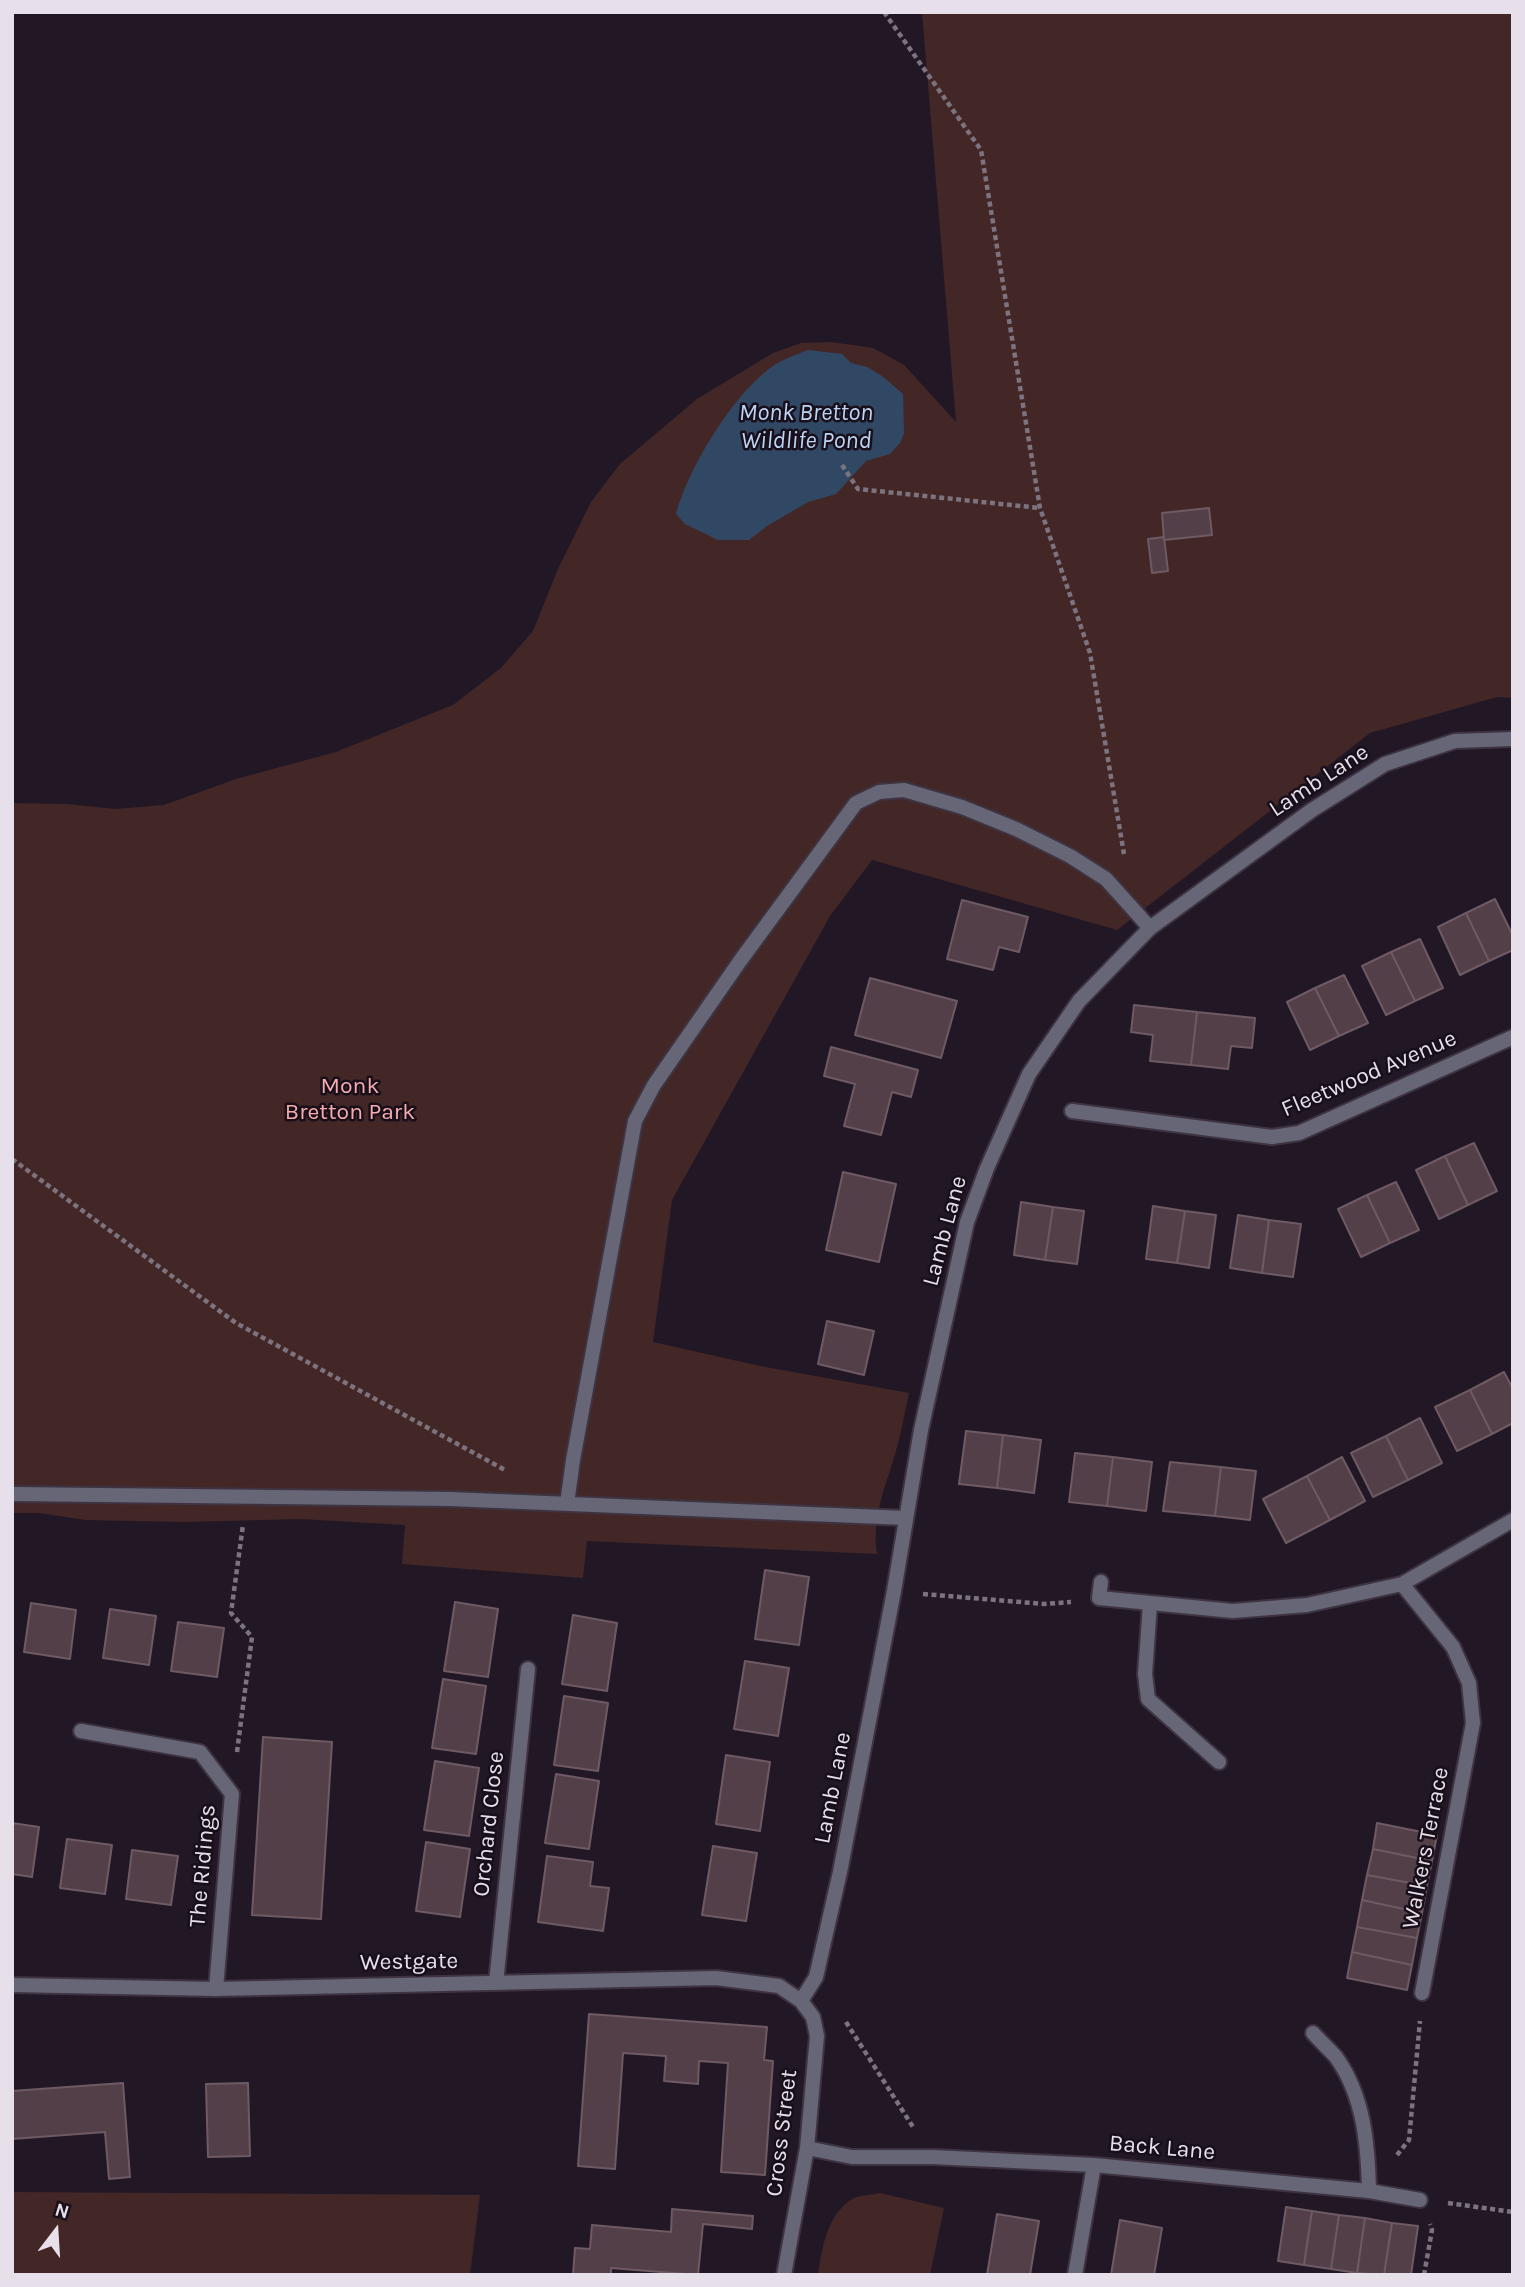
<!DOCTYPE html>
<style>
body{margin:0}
#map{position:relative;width:1525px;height:2287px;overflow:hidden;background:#221825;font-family:Karla,sans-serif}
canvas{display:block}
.frame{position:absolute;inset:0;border:14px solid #e7e0ea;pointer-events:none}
.north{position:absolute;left:21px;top:2196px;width:70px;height:70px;-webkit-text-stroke:5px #180f1b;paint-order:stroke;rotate:17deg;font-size:19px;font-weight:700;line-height:28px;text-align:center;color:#e7e0ea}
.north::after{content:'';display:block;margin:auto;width:24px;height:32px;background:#e7e0ea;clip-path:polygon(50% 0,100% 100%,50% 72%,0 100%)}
</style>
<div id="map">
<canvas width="1525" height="2287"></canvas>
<div class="frame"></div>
<div class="north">N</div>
</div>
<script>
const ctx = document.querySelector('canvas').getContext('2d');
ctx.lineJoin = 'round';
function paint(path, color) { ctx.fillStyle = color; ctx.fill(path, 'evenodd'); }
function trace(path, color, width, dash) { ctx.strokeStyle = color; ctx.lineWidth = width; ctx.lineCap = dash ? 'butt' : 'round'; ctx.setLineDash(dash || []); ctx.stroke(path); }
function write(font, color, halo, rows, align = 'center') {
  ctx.font = font + ' Karla,sans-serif'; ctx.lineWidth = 5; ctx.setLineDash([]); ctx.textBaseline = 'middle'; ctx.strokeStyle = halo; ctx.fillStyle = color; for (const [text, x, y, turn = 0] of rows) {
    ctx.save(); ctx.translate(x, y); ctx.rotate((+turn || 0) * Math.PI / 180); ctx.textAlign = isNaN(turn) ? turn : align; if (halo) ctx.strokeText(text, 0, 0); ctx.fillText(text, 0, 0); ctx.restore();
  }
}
paint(new Path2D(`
 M922,12H1513V698L1497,697L1370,733L1117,930L872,860L830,916L672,1200L653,1342L760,1366L909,1393C905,1411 902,1429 897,1447C887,1485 871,1514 877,1554L587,1541L583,1578L402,1564L405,1525L301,1519L184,1522L86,1520L39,1513H12V803L67,804L115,809L164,805L236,779L336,752L453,705L501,668L533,631L558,569L591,502L620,464L697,399L773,353L801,343L831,342L873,348L904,365L956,422Z
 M12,2192L480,2195L470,2275H12Z
 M880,2193L944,2208L930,2275H818C822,2248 827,2215 852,2199C859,2195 872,2195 880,2193Z`), '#432727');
paint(new Path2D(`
 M808,350L842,354L851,363L867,367L882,376L903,394L904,433L900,443L890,454L866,461L836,494L808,502L767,526L749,540H718L685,524L676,514C689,467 733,394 773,366C783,359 796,355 808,350Z`), '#314865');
const building = new Path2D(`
 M1209,508L1212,535L1164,540L1162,513Z
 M1164,537L1168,571L1152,573L1148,539Z
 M1495,899L1513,936V950L1489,961L1466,913Z
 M962,900L1028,917L1019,952L999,947L993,970L947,959Z
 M1466,913L1489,961L1460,975L1438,927Z
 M1420,939L1443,988L1415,1001L1391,952Z
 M1391,952L1415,1001L1386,1015L1362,966Z
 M1344,975L1368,1023L1339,1036L1315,988Z
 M870,978L957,1001L941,1058L855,1035Z
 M1315,988L1339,1036L1310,1050L1287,1002Z
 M1134,1005L1197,1012L1191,1065L1150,1061L1153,1035L1131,1032Z
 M1197,1012L1255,1018L1252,1048L1231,1046L1228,1069L1191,1065Z
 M831,1047L918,1070L911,1097L892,1092L881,1135L844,1126L855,1084L824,1076Z
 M1474,1143L1497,1191L1468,1205L1445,1156Z
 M1445,1156L1468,1205L1439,1219L1416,1170Z
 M843,1172L896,1184L879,1262L826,1250Z
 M1396,1182L1419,1230L1390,1243L1367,1195Z
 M1367,1195L1390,1243L1361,1257L1338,1209Z
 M1021,1202L1053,1207L1045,1260L1014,1255Z
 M1153,1206L1185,1211L1177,1263L1146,1259Z
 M1053,1207L1084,1211L1077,1264L1045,1260Z
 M1185,1211L1216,1215L1209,1268L1177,1263Z
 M1238,1215L1269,1220L1262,1273L1230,1268Z
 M1269,1220L1301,1224L1293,1277L1262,1273Z
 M827,1321L874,1331L864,1375L818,1364Z
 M1504,1372L1513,1389V1423L1492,1434L1470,1390Z
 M1470,1390L1492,1434L1457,1451L1435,1407Z
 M1420,1418L1442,1463L1408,1480L1386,1436Z
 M966,1431L1003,1435L997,1488L959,1484Z
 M1003,1435L1041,1440L1034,1493L997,1488Z
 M1386,1436L1408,1480L1373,1497L1351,1453Z
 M1075,1453L1113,1457L1107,1506L1069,1502Z
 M1113,1457L1152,1462L1146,1511L1107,1506Z
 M1342,1457L1365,1501L1330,1520L1307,1476Z
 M1170,1462L1221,1467L1215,1516L1163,1511Z
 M1221,1467L1256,1471L1250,1520L1215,1516Z
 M1307,1476L1330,1520L1286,1543L1263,1499Z
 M765,1570L809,1577L799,1645L755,1639Z
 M455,1602L498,1609L488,1677L444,1671Z
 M31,1603L76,1610L70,1659L24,1652Z
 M110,1609L156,1616L149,1665L103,1658Z
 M573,1615L617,1623L607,1691L562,1684Z
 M178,1622L224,1628L217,1677L171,1671Z
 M745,1661L789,1668L778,1736L734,1729Z
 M443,1679L486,1686L476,1754L432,1748Z
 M564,1696L608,1703L598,1771L554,1765Z
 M263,1737L332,1742L321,1919L252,1915Z
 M726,1755L770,1762L760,1831L716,1824Z
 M435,1761L479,1768L469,1836L424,1830Z
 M556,1774L599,1781L589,1849L545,1843Z
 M12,1823L39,1827L32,1877L12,1874Z
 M1377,1823L1437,1835L1432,1861L1373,1849Z
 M67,1839L112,1845L105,1894L60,1888Z
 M426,1842L470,1849L460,1917L416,1911Z
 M713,1846L757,1853L746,1921L702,1915Z
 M1373,1849L1432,1861L1427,1886L1367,1875Z
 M132,1850L178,1856L171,1905L126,1899Z
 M547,1856L593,1862L590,1886L609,1888L603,1931L538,1922Z
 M1367,1875L1427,1886L1422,1913L1362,1900Z
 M1362,1900L1422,1913L1417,1938L1357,1927Z
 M1357,1927L1417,1938L1412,1965L1352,1952Z
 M1352,1952L1412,1965L1407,1990L1347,1978Z
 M589,2014L767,2027L764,2060L773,2061L765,2175L721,2172L728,2063L699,2061L698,2084L664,2081L666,2056L623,2053L615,2169L578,2166Z
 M123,2083L130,2177L109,2179L105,2132L12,2139V2091Z
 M248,2083L250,2156L208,2157L206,2084Z
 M1286,2207L1312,2211L1304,2265L1278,2261Z
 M672,2209L753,2216L752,2229L703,2224L698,2275L611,2268V2275H573L575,2248L590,2249L592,2225L671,2232Z
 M1312,2211L1339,2215L1331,2269L1304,2265Z
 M997,2214L1039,2221L1030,2275H987Z
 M1339,2215L1365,2218L1357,2273L1331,2269Z
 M1365,2218L1392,2223L1384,2275L1357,2273Z
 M1120,2220L1162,2228L1154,2275H1111Z
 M1392,2223L1418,2226L1411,2275H1384Z`);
paint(building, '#523f48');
trace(building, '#6e5a63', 2);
const lane = new Path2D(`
 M12,1494L450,1499L906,1518
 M567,1504L573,1460L635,1121L654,1085L740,961L856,803L879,792L904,790L962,807L1016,829L1070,856L1106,879L1150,928
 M1150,1604L1145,1674L1148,1699L1219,1762
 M496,1983L528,1669
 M1313,2033C1320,2041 1329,2049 1336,2057C1364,2096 1368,2145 1369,2191`);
const street = new Path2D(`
 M1072,1111L1272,1137L1299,1133L1513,1037
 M1101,1582L1099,1598L1233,1611L1307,1605L1402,1584L1513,1520
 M1402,1584L1453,1647L1469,1683L1473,1723L1422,1993
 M81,1731L200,1752L232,1794L216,1989
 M12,1985L216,1989L716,1978L779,1986L801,2001L813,2017L817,2036L807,2148L784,2275
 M801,2001L816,1977L840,1872L894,1591L921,1430L967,1222L987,1168L1029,1074L1079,1001L1150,928L1312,810L1385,764L1455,741L1513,739
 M807,2148L852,2157H933L1094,2165L1369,2191L1420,2200
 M1075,2275L1094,2165`);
trace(lane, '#3e3441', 18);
trace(street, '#3e3441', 18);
trace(new Path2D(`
 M884,12L981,150L1040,508L1090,653L1124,854
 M842,465L858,489L1040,508
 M12,1159L236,1323L505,1470
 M923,1594L1044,1604L1071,1602
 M237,1752L252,1637L231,1613L243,1525
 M846,2022L913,2127
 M1397,2155L1409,2140L1420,2021
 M1448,2203L1513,2212
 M1424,2275L1432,2230L1430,2224`), '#7c737f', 4.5, [5, 3.5]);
trace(lane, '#676677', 14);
trace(street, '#676677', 14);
write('23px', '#e7e0ea', '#180f1b', [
 ["Lamb Lane",1319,781,-33],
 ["Fleetwood Avenue",1369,1074,-23],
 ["Lamb Lane",945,1231,-75],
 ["Lamb Lane",833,1788,-79],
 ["Orchard Close",489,1824,-84],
 ["Walkers Terrace",1426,1848,-79],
 ["The Ridings",203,1866,-85],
 ["Westgate",409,1962,-1],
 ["Cross Street",782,2133,-83],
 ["Back Lane",1162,2148,5]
]);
write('23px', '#f6acac', '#180f1b', [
 ["Monk",350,1086],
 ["Bretton Park",350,1112]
]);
write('italic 24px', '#bcd5f5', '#180f1b', [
 ["Monk Bretton",806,413],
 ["Wildlife Pond",806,441]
]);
</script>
